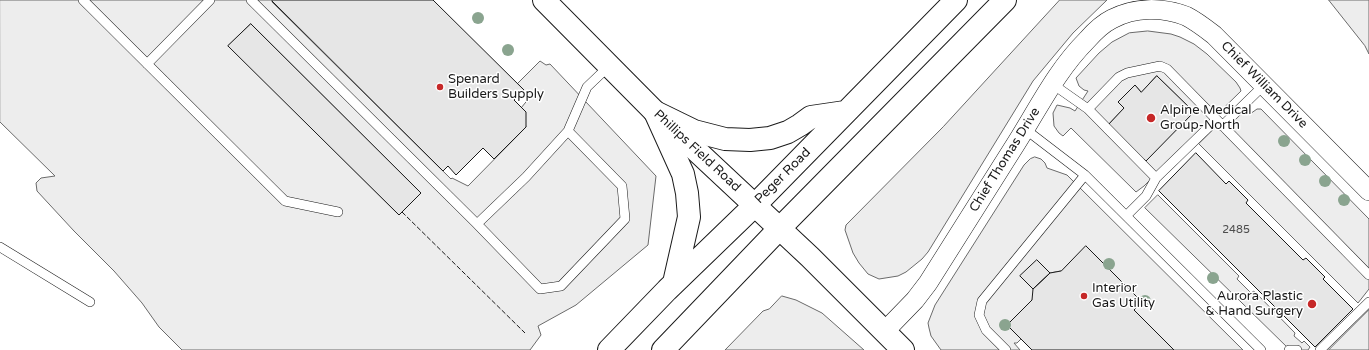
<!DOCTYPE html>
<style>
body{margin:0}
canvas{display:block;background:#fff}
</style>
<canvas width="1369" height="350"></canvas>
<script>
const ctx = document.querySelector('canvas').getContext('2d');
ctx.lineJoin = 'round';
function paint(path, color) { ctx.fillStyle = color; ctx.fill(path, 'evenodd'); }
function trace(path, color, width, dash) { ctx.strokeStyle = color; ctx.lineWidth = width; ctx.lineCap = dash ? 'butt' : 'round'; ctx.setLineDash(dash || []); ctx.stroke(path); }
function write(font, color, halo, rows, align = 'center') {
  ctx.font = font + ' "Varela Round",sans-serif'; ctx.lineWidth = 3; ctx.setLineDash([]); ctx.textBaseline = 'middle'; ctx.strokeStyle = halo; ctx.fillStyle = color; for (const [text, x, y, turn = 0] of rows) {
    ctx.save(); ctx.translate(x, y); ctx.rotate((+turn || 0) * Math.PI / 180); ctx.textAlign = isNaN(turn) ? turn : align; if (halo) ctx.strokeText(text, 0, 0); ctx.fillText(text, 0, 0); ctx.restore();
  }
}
const built = new Path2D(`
 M0,0H273L272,2L451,179L452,178L468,186L526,127L521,108L530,97L517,84L540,61L546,65L550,64L656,176L648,245L576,305L538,326L541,335L530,350H182L159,327L142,303L114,271L74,231L37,191L36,183L41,178L55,176L0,122ZM251,24L421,193L399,215L229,46Z
 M1060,0H1107L1073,33L1033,81L928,252L922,259L906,272L898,276L879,279L868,274L859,263L853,253L845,230L846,225L943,127Z
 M1329,0H1369V54L1365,46Z
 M1148,31L1171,34L1180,37L1194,44L1207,54L1236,82L1240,88L1241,91L1144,186L1136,192L1071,128L1063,136L1059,133L1054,126L1053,113L1057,105L1070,108L1075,111L1088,91L1084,90L1079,86L1076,78L1099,53L1112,42L1129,33ZM1157,76L1194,112L1146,160L1108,125L1124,108L1118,102L1135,85L1141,92Z
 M1240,103L1250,114L1257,109H1261L1369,219V289L1358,303L1199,144Z
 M1035,157L1041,159L1045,163L1047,168L1067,175L1243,350H1174L1061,271L1050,273L1032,300L1007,325L1021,339L1017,343H1014L1020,350H941L931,336L929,328L928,323L935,305L1024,165L1030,159Z
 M1158,195L1239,276L1237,279L1251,293L1254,291L1295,333L1294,336L1302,343L1304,341L1310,347L1308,350H1290L1145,208Z
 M782,296L796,300L822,313L864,350H725L763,311L769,309Z
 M1369,310V350H1329Z`);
paint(built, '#ededed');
trace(built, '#6a6a6a', 1);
const building = new Path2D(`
 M273,0H433L524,90L514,100L526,112V127L494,159L483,148L456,175L448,166L443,171L272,1Z
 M251,24L421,193L399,215L228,46Z
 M1157,76L1194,112L1146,161L1144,159L1143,160L1108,125L1124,108L1118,102L1135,85L1141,92Z
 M1196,153L1226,184L1229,181L1248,200L1246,203L1303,260L1306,258L1325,277L1323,279L1353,309L1315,347L1159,191Z
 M1086,246L1142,302L1134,310L1174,350H1032L1007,325L1032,300L1033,289L1050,273L1061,271Z
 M1037,260L1050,273L1033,289L1020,276Z`);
paint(building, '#e6e6e6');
trace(building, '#1a1a1a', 1);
const service = new Path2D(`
 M83,0L285,201L338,212
 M251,0L477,224
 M147,64L210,0
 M1051,83L1088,109L1119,77L1127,73L1160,66L1167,69L1369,275
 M1088,109L1156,178
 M1222,126L1264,85
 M568,131L526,177L477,224L540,289L561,286L625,219L622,186L568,131L587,87L609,66
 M1085,175L1261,350
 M1127,215L1146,196L1156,178L1216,120
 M0,247L90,302
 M1006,350L986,330L979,315L982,301L1085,175L1025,129
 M1289,350H1297
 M1320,350L1369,302`);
const minor = new Path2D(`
 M884,332L915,300L928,283C958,236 987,189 1017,142C1039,107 1057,70 1087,40C1094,32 1102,24 1112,19C1135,7 1162,7 1186,16C1196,21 1205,28 1214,35L1369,191`);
const tertiary = new Path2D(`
 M544,0L655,112L810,257L903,350`);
const secondary = new Path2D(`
 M655,112L694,131L725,139L750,140L770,138L788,132L800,125L811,117L845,112
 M655,112L683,174L687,193L689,217L674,283
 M609,350L667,290L755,205L956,0
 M663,350L779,229L1005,0`);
trace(service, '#1a1a1a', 10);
trace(minor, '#1a1a1a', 20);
trace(tertiary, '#1a1a1a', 24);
trace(secondary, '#1a1a1a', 24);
trace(service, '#fff', 9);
trace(minor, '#fff', 19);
trace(tertiary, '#fff', 22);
trace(secondary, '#fff', 22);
trace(new Path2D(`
 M402,212L525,333`), '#1a1a1a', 1, [5, 2]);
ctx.fillStyle = '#8aa48f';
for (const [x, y] of [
 [478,18],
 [508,50],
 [1284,141],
 [1305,160],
 [1325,181],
 [1344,200],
 [1109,264],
 [1213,278],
 [1145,301],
 [1005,325]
]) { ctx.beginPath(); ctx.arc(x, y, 6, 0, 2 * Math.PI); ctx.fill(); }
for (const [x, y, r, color] of [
 [440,87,4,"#c62828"],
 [1151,118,5,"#c62828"],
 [1084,296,4,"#c62828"],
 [1312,304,5,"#c62828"]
]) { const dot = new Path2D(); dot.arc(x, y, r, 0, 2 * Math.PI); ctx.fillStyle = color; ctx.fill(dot); trace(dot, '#fff', 1.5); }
write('11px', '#4d4d4d', null, [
 ["2485",1236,230]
]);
write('13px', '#1a1a1a', '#fff', [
 ["Spenard",448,80],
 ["Builders Supply",448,95],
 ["Alpine Medical",1160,111],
 ["Group-North",1160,126],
 ["Interior",1092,289],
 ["Gas Utility",1092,304],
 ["Aurora Plastic",1303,297,"right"],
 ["& Hand Surgery",1303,312,"right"]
], 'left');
write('13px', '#1a1a1a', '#fff', [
 ["Chief William Drive",1264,85,45],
 ["Phillips Field Road",697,151,43],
 ["Chief Thomas Drive",1005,160,-58],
 ["Peger Road",783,176,-45]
]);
</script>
